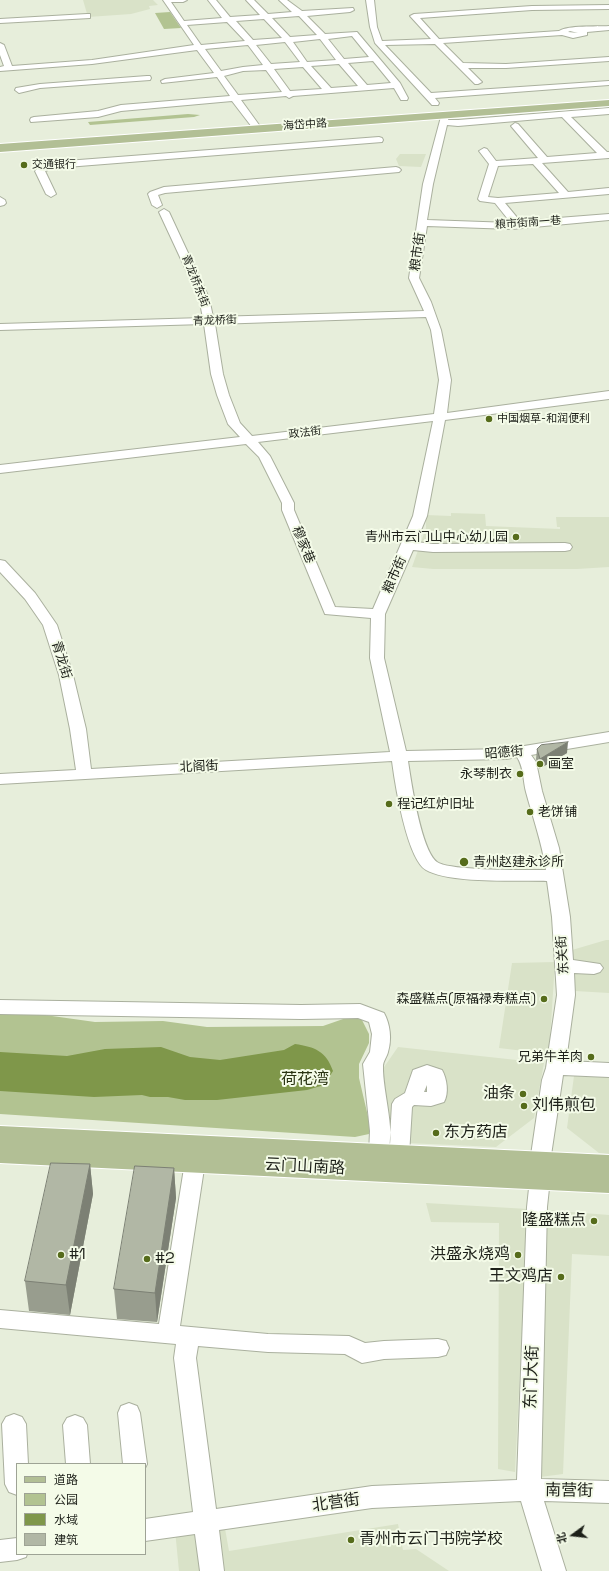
<!DOCTYPE html>
<meta charset="utf-8">
<style>
body{margin:0}
#map{position:relative;width:609px;height:1571px;overflow:hidden;background:#e7eedb;font-family:"Space Grotesk","Noto Sans SC",sans-serif}
canvas{display:block}
.legend{position:absolute;left:16px;top:1463px;width:130px;height:92px;box-sizing:border-box;background:#f4fbe8;border:1px solid #9ea395;margin:0;padding:5px 7px;list-style:none;font-size:12px;color:#1d2019}
.legend li{display:flex;align-items:center;gap:8px;height:20px}
.legend b{width:20px;border:1px solid #9ea395}
.north{position:absolute;left:553px;top:1515px;width:40px;height:40px;-webkit-text-stroke:3px #f4fbe8;paint-order:stroke;rotate:255deg;font-size:11px;font-weight:700;line-height:16px;text-align:center;color:#1d2019}
.north::after{content:'';display:block;margin:auto;width:14px;height:18px;background:#1d2019;clip-path:polygon(50% 0,100% 100%,50% 72%,0 100%)}
</style>
<div id="map">
<canvas width="609" height="1571"></canvas>
<ul class="legend">
<li><b style="height:5px;background:#b2bf95"></b>道路</li>
<li><b style="height:11px;background:#b2c391"></b>公园</li>
<li><b style="height:11px;background:#7f974a"></b>水域</li>
<li><b style="height:11px;background:#b1b7a5"></b>建筑</li>
</ul>
<div class="north">北</div>
</div>
<script>
const ctx = document.querySelector('canvas').getContext('2d');
ctx.lineJoin = 'round';
function paint(path, color) { ctx.fillStyle = color; ctx.fill(path, 'evenodd'); }
function trace(path, color, width, dash) { ctx.strokeStyle = color; ctx.lineWidth = width; ctx.lineCap = dash ? 'butt' : 'round'; ctx.setLineDash(dash || []); ctx.stroke(path); }
function write(font, color, halo, rows, align = 'center') {
  ctx.font = font + ' "Space Grotesk","Noto Sans SC",sans-serif'; ctx.lineWidth = 4; ctx.setLineDash([]); ctx.textBaseline = 'middle'; ctx.strokeStyle = halo; ctx.fillStyle = color; for (const [text, x, y, turn = 0] of rows) {
    ctx.save(); ctx.translate(x, y); ctx.rotate((+turn || 0) * Math.PI / 180); ctx.textAlign = isNaN(turn) ? turn : align; if (halo) ctx.strokeText(text, 0, 0); ctx.fillText(text, 0, 0); ctx.restore();
  }
}
paint(new Path2D(`
 M83,0H153L158,5L149,6L150,9L131,14L88,17Z
 M400,154H426L421,167L399,166L396,159Z
 M451,513L485,514L486,526L560,529V527H557L556,517H609V567L577,569H433L412,567L426,528V515L451,516Z
 M606,940H609V993L575,991L572,950Z
 M555,962L549,1054L499,1048L512,963Z
 M398,1047L544,1063L534,1118L496,1147L407,1143L386,1139L382,1070Z
 M574,1076L609,1077V1154L599,1153L567,1128Z
 M426,1203L528,1209L515,1472L498,1469L499,1223L431,1222Z
 M545,1210L609,1215V1256L572,1254L563,1474L540,1477Z
 M224,1523L229,1551L398,1524L403,1550L416,1549L449,1571H179L175,1530Z`), '#d9e2c8');
paint(new Path2D(`
 M170,12L181,28L164,29L155,13Z
 M188,114L200,115L194,117L90,125L88,122Z
 M0,1014L45,1015L95,1022L163,1021L207,1027L323,1026L346,1018H361L369,1034V1043L359,1064V1078L370,1125L369,1134L355,1137L0,1114Z`), '#b2c391');
paint(new Path2D(`
 M295,1044C315,1047 326,1051 333,1071L324,1085L307,1090L217,1100H185L168,1097H150L142,1095L94,1097L0,1091V1052L67,1056L105,1049L161,1047L190,1057L220,1060L284,1050Z`), '#7f974a');
const minor = new Path2D(`
 M163,0H187L183,2H171L184,21L222,18L208,0H216L230,17L260,15L246,0H254L268,14L292,12L279,0H287L302,11L353,8L354,10L350,12L307,16L325,34L357,32L400,83L408,98L407,100H401L394,88L293,96L289,98L286,96L241,100L262,129L258,132L255,131L232,101L121,111L98,117L31,122L30,120L31,118L34,117L98,111L121,105L230,96L217,77L162,83L161,81L165,79L214,73L197,50L92,64L0,71V67L4,66L0,55V43L4,45L12,66L92,60L194,45ZM299,16L317,35L290,37L272,18ZM264,19L282,38L253,40L236,21ZM227,22L245,41L201,45L187,25ZM352,36L369,57L344,59L328,39ZM320,39L336,60L307,62L293,42ZM285,42L300,62L271,64L256,45ZM248,45L263,65L243,67L221,71L205,49ZM373,61L391,83L367,85L348,63ZM339,64L358,86L331,88L311,66ZM303,67L322,89L290,91L274,69ZM266,70L282,92L238,95L224,76L243,71Z
 M366,0H374L377,27L382,41L431,39L410,16L414,14L532,6L609,5V9L532,10L420,18L439,39L559,31C569,25 595,27 609,26V30L587,32V35L573,38L562,35L443,43L463,63L506,64L609,57V61L506,68H468L482,82L478,84H475L435,44L385,45L431,93L609,81V85L435,98L439,103L438,105H432L375,43L370,27ZM570,31L578,33L568,32Z
 M87,14H90V18L0,23V19Z
 M147,76H150L151,78L150,80L40,88L19,93L15,90L16,88L40,84Z
 M609,108V114L571,117L607,152H609V158L542,163L568,192L609,188V194L505,203L520,221L609,214V220L512,229L427,226L419,278L431,302L441,330L451,380L447,413L609,391V399L445,420L427,516L416,542L433,544L565,543L570,544L572,547L570,550L565,551L433,552L413,550L385,614L384,658L406,751L506,749L609,732V742L531,755L536,762L542,791L559,848L570,917L573,960L600,964L603,968L600,972L594,974L574,973L575,995L566,1061L609,1063V1077L563,1075L550,1162L547,1168L540,1170L533,1168L530,1162L542,1080L546,1068L557,995L552,917L547,881C518,880 450,884 426,870C407,859 395,784 392,761L0,784V774L76,770L70,729L59,675L43,625L25,599L0,572V560L5,561L35,593L57,625L73,675L86,729L91,769L390,752L370,658L371,618L325,614L282,510V503L259,457L246,444L0,473V465L240,437L228,424L217,395L211,374L204,324L0,330V324L203,318L199,298L159,212L164,209L169,212L209,298L213,317L424,311L409,278L423,184L442,113H448L449,115L448,120H458ZM562,117L597,153L547,157L518,124L515,123L511,126L538,158L496,161L487,149L484,148L479,151L489,164L478,199L480,201L495,203L511,223L427,220L433,184L447,125L458,126ZM533,164L559,193L498,198L488,197L498,166ZM426,317L431,330L439,380L434,414L252,436L240,423L229,395L223,374L215,324ZM433,421L413,516L373,609L335,607L294,510V503L270,456L258,442ZM517,757C524,767 523,781 526,792C533,818 542,843 546,870C527,870 449,871 437,862C421,850 411,781 408,761L506,759Z
 M379,137L382,138L383,140L382,142L54,168L45,171L56,194L51,197L46,194L35,171L40,166L53,162Z
 M396,167L399,168L401,170L399,172L165,193L158,195L162,205L157,208L152,205L148,194L150,192L164,187Z
 M0,197L5,200L6,203L4,205L0,206Z
 M0,1000L301,1005L360,1004L384,1013C390,1024 392,1039 388,1052C387,1057 383,1061 383,1066C382,1091 398,1138 386,1159L379,1162L372,1159L369,1154L370,1131L363,1064L370,1052L372,1034L369,1022L358,1018L301,1019L0,1014Z
 M427,1065L442,1070C447,1079 449,1093 444,1102L431,1106L414,1105L412,1107L409,1155L406,1160L399,1163L392,1160L389,1155L392,1104L395,1099L405,1093L413,1070ZM427,1085V1092H424Z
 M195,1154L202,1156L205,1162L180,1326L268,1334L349,1336L365,1343L384,1341L438,1339L446,1341L449,1348L446,1355L438,1357L384,1359L362,1363L345,1354L268,1352L198,1346L196,1358L216,1509L372,1486L517,1480L527,1207L530,1179L533,1173L540,1171L547,1173L550,1179L547,1207L541,1479L609,1481V1503L544,1501L566,1571H542L521,1501L372,1508L219,1530L224,1571H200L195,1534L145,1541V1519L193,1512L174,1358L176,1344L0,1328V1310L159,1324L185,1162L188,1156Z
 M129,1403L137,1406L140,1413L147,1464L145,1468V1464H123L118,1413L121,1406Z
 M14,1414L22,1417L26,1424L28,1464H17V1495L9,1492L5,1484L2,1424L6,1417Z
 M75,1415L83,1418L87,1425L90,1464H66L63,1425L67,1418Z
 M17,1538V1554H27L26,1557L17,1560L0,1562V1540Z`);
const major = new Path2D(`
 M609,100V106L0,152V144Z
 M0,1126L609,1155V1193L0,1163Z`);
trace(minor, '#aab09e', 2);
trace(major, '#fff', 2);
paint(minor, '#fff');
paint(major, '#b2bf95');
paint(new Path2D(`
 M537,749L567,753L539,769L536,759Z
 M90,1164L93,1194L70,1315L29,1311L25,1281Z
 M174,1168L176,1198L157,1322L117,1319L114,1289Z`), '#989d8e');
paint(new Path2D(`
 M568,742L567,753L539,769L540,759Z
 M90,1164L93,1194L70,1315L66,1285Z
 M174,1168L176,1198L157,1322L155,1293Z`), '#7c8074');
const building = new Path2D(`
 M568,742L540,759L537,749L541,745Z
 M51,1163L90,1164L66,1285L25,1281Z
 M135,1166L174,1168L155,1293L114,1289Z`);
paint(building, '#b1b7a5');
trace(building, '#7c8074', 1);
for (const [x, y, r, color] of [
 [24,165,4,"#566c1b"],
 [489,419,4,"#566c1b"],
 [516,537,4,"#566c1b"],
 [540,764,4,"#566c1b"],
 [520,774,4,"#566c1b"],
 [389,804,4,"#566c1b"],
 [530,812,4,"#566c1b"],
 [464,862,5,"#566c1b"],
 [544,999,4,"#566c1b"],
 [591,1057,4,"#566c1b"],
 [523,1094,4,"#566c1b"],
 [524,1106,4,"#566c1b"],
 [436,1133,4,"#566c1b"],
 [594,1221,4,"#566c1b"],
 [61,1255,4,"#566c1b"],
 [518,1255,4,"#566c1b"],
 [147,1259,4,"#566c1b"],
 [561,1277,4,"#566c1b"],
 [351,1540,4,"#566c1b"]
]) { const dot = new Path2D(); dot.arc(x, y, r, 0, 2 * Math.PI); ctx.fillStyle = color; ctx.fill(dot); trace(dot, '#f4fbe8', 1.5); }
write('11px', '#1d2019', '#f4fbe8', [
 ["海岱中路",305,125,-4],
 ["粮市街南一巷",528,223,-4],
 ["青龙桥东街",195,281,68],
 ["青龙桥街",215,321,-2],
 ["政法街",305,433,-7]
]);
write('11px', '#1d2019', '#f4fbe8', [
 ["交通银行",32,165],
 ["中国烟草-和润便利",497,419]
], 'left');
write('13px', '#1d2019', '#f4fbe8', [
 ["粮市街",418,252,-82],
 ["穆家巷",303,545,67],
 ["粮市街",395,575,-66],
 ["青龙街",61,660,73],
 ["昭德街",504,753,-5],
 ["北阁街",199,767,-3],
 ["东关街",563,955,-94]
]);
write('13px', '#1d2019', '#f4fbe8', [
 ["青州市云门山中心幼儿园",508,537],
 ["画室",548,764,"left"],
 ["永琴制衣",512,774],
 ["程记红炉旧址",397,804,"left"],
 ["老饼铺",538,812,"left"],
 ["青州赵建永诊所",473,862,"left"],
 ["森盛糕点(原福禄寿糕点)",536,999],
 ["兄弟牛羊肉",583,1057]
], 'right');
write('16px', '#293312', '#f4fbe8', [
 ["荷花湾",305,1080]
]);
write('16px', '#1d2019', '#f4fbe8', [
 ["油条",515,1094,"right"],
 ["刘伟煎包",532,1106],
 ["东方药店",444,1133],
 ["隆盛糕点",586,1221,"right"],
 ["#1",69,1255],
 ["洪盛永烧鸡",510,1255,"right"],
 ["#2",155,1259],
 ["王文鸡店",553,1277,"right"],
 ["青州市云门书院学校",359,1540]
], 'left');
write('16px', '#1d2019', '#f4fbe8', [
 ["云门山南路",305,1167,3],
 ["东门大街",532,1377,-88],
 ["南营街",569,1491,1],
 ["北营街",336,1503,-8]
]);
</script>
